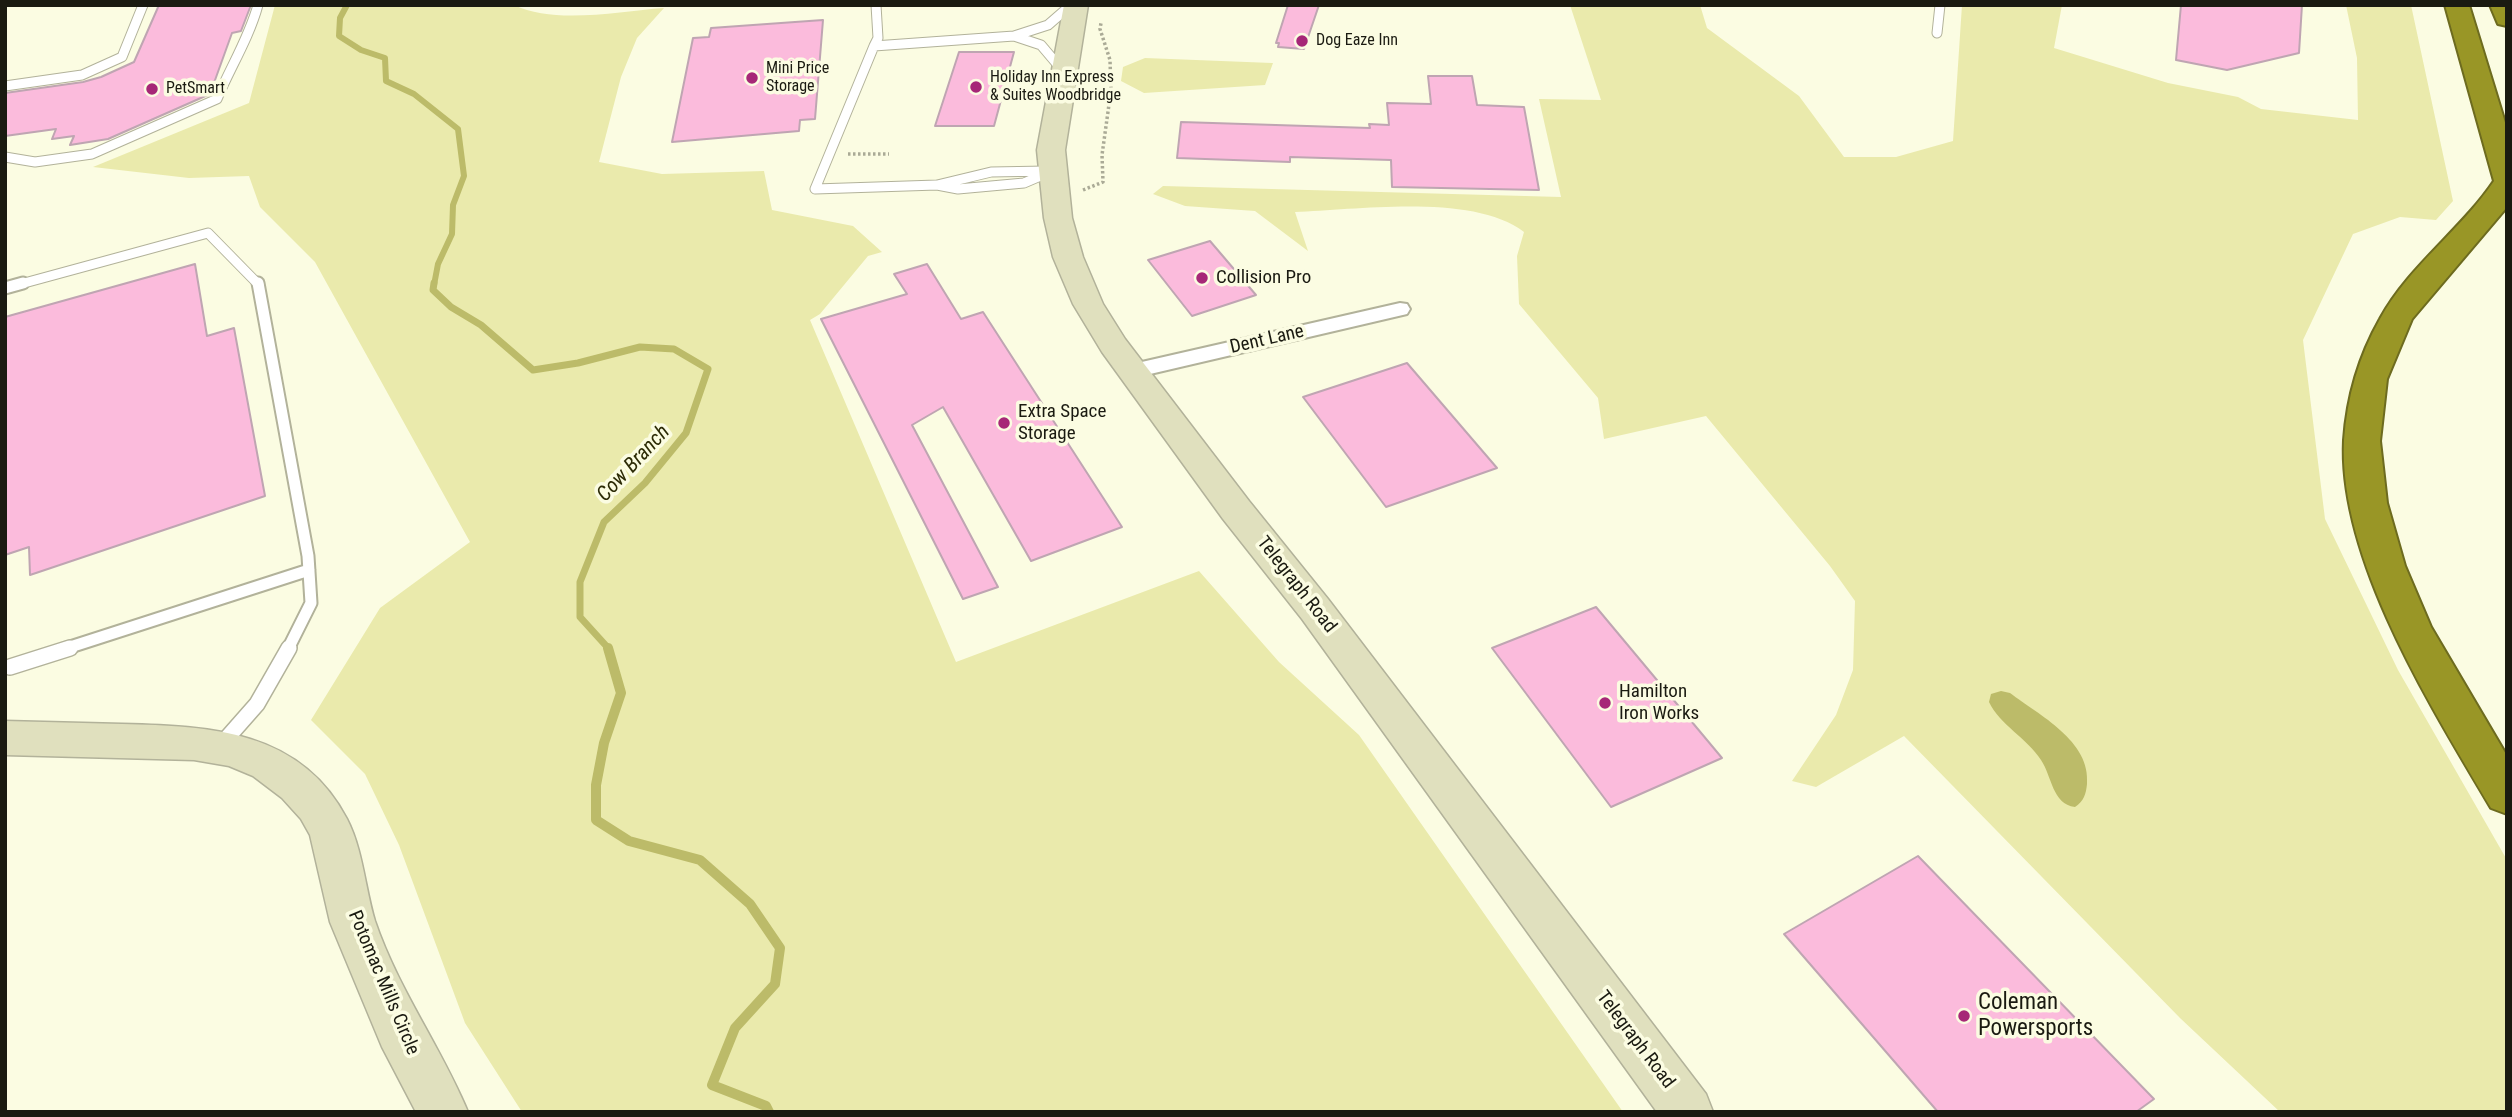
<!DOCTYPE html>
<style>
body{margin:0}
#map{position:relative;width:2512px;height:1117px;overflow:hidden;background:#fbfce2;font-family:"Roboto Condensed",sans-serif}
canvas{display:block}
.frame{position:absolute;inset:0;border:7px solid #1a1a11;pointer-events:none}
</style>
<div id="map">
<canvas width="2512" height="1117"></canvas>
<div class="frame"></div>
</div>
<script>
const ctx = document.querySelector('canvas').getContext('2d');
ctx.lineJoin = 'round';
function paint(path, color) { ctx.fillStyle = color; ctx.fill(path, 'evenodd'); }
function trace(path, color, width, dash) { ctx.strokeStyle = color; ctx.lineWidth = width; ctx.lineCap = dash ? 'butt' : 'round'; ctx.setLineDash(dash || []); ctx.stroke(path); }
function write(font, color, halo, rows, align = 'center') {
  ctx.font = font + ' "Roboto Condensed",sans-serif'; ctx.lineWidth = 7; ctx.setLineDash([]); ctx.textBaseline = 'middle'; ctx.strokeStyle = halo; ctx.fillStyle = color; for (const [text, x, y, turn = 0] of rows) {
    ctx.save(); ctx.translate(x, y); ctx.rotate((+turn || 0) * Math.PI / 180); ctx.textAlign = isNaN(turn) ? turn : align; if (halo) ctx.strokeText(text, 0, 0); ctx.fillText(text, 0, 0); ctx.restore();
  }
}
paint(new Path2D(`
 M275,5H514C555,25 620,11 664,8L637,38L621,77L599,162L662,174L764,171L772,210L853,226L882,252L868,256L820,314L810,320L956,662L1199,571L1279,662L1359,735L1623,1112H522L465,1023L399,845L365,774L311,720L380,608L470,542L315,262L260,207L249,176L189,178L93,167L249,103Z
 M1570,5H1700L1707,28L1799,96L1844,157H1896L1953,141L1962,5H2062L2054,48L2168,83L2238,97L2261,109L2358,120L2357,58L2346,5H2411L2453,201L2436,220L2400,217L2353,234L2303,340L2325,519L2398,670L2507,860V1112H2280L2180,1018L1904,736L1816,787L1792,781L1836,715L1853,670L1855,601L1830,566L1706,416L1604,439L1598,398L1519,304L1517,256L1524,232C1473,193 1358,210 1295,212L1308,251L1255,211L1185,206L1153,194L1163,186L1561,197L1539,99L1601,100Z
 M1145,58L1272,63H1273L1265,85L1144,93L1121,81L1123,67Z`), '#eaeaac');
paint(new Path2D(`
 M2001,691L2010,693C2039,715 2091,741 2087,784C2086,794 2084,801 2075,807C2052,804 2052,776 2041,760C2027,738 2000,725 1989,702L1991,694Z`), '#bcbb69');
trace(new Path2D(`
 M347,5L340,18L339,36L361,50L385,58L386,81L414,94L458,129L464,176L453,205L452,234L438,264L434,285`), '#bcbb69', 6);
trace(new Path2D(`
 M434,283L433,290L451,307L481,325L533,370L578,363L640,347L674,349L708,369L686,433L645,483L604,522L580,582V617L609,649`), '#bcbb69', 7);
trace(new Path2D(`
 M608,648L621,693L604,743L596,785V820L629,841L700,860L750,904L780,948L775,984L735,1028L712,1085L766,1106L769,1112`), '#bcbb69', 10);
const building = new Path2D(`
 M159,5H251L241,31L232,33L210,94L108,139L70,145L74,136L52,139L56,129L5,136V93L83,82L101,77L134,62Z
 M1288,5H1319L1304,49L1278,47L1279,43H1276Z
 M2181,5H2302L2299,53L2227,70L2176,60Z
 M823,20L815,119L800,120L799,131L672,142L693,38L709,37L711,28Z
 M959,52H1014L994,126H935Z
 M1428,76H1472L1477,105L1524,107L1539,190L1392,187L1391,160L1290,157V162L1177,158L1181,122L1370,128L1369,124L1389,125L1387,103L1431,104Z
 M1210,241L1256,295L1192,316L1148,260Z
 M195,264L207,336L234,328L265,496L30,575L29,547L5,555V317Z
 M927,264L961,319L983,312L1122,527L1031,561L943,407L912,425L998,587L963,599L821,319L907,294L894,274Z
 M1407,363L1497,468L1386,507L1303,397Z
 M1596,607L1722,758L1611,807L1492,648Z
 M1918,856L2154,1099L2136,1112H1938L1784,934Z`);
paint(building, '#fbbbdc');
trace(building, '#bfa5b2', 2);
const laneFar2 = new Path2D(`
 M876,5L878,38L874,46L1014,36L1048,25L1071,5
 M1937,33L1940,5
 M1014,36L1041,45L1063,71
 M874,46L815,189L937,185L958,189L1024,183L1052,171
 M5,86L82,75L122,57L143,5
 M5,157L35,162L92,154L217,99C230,68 249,38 258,5
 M937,185L991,172L1046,171
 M17,285L208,233L259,285`);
const laneFar1 = new Path2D(`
 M258,283L308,556L311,603L288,649
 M5,288L23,283
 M64,649L309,570`);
const lane = new Path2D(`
 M10,667L70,648
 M220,746L257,704L289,648`);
const street = new Path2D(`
 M1400,303L1407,304L1410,309L1407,314L1133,378L1125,376L1122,371L1125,366L1133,364Z`);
const secondary = new Path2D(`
 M1064,5H1088L1065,150L1072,218L1083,257L1103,304L1125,339L1249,501L1328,599L1706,1094L1713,1112H1657L1302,619L1223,519L1102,352L1073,304L1053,257L1044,218L1037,150Z
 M5,721C44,722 83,723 122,724C210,726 301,730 347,819C363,850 365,888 375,921C398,989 441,1047 468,1112H416L382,1047L330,922L310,835L301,819L282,798L253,776L229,766L194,760L5,755Z`);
const highway = new Path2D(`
 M2445,5H2469L2507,129V207L2412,319L2387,379L2380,441L2387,503L2405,566L2431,627L2507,756V814L2491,808C2432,708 2338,559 2344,440C2347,397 2359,356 2380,319C2408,267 2461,230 2494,181Z
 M2490,5H2507V26L2498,24Z`);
trace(laneFar2, '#b2b29a', 11);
trace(laneFar1, '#b2b29a', 15);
trace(lane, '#b2b29a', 18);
trace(street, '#b2b29a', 4);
trace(secondary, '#b2b29a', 3);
trace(highway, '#6d6b1f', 4);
trace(new Path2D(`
 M848,154H889
 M1083,190L1103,182L1102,155L1111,90L1110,60L1100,29L1101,23`), '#aaaa96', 3.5, [2.5, 2.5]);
trace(laneFar2, '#fff', 9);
trace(laneFar1, '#fff', 11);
trace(lane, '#fff', 15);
paint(street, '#fff');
paint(secondary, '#e0e0be');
paint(highway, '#999626');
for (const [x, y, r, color] of [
 [1302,41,7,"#a62777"],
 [752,78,7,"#a62777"],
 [976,87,7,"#a62777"],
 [152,89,7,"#a62777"],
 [1202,278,7,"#a62777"],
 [1004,423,7,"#a62777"],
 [1605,703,7,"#a62777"],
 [1964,1016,7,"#a62777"]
]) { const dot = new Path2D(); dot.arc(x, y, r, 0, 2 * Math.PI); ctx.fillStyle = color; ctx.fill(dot); trace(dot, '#fbfce2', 2.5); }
write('16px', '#1a1a11', '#fbfce2', [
 ["Dog Eaze Inn",1316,41],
 ["Mini Price",766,69],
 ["Storage",766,87],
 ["Holiday Inn Express",990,78],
 ["& Suites Woodbridge",990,96],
 ["PetSmart",166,89]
], 'left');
write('19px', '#1a1a11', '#fbfce2', [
 ["Collision Pro",1216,278],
 ["Extra Space",1018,412],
 ["Storage",1018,434],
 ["Hamilton",1619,692],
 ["Iron Works",1619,714]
], 'left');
write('19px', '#1a1a11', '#fbfce2', [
 ["Dent Lane",1267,340,-13],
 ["Telegraph Road",1296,585,52],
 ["Potomac Mills Circle",383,983,67],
 ["Telegraph Road",1635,1040,53]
]);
write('italic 21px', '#2d2c07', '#fbfce2', [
 ["Cow Branch",634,464,-47]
]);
write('23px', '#1a1a11', '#fbfce2', [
 ["Coleman",1978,1003],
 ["Powersports",1978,1029]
], 'left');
</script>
